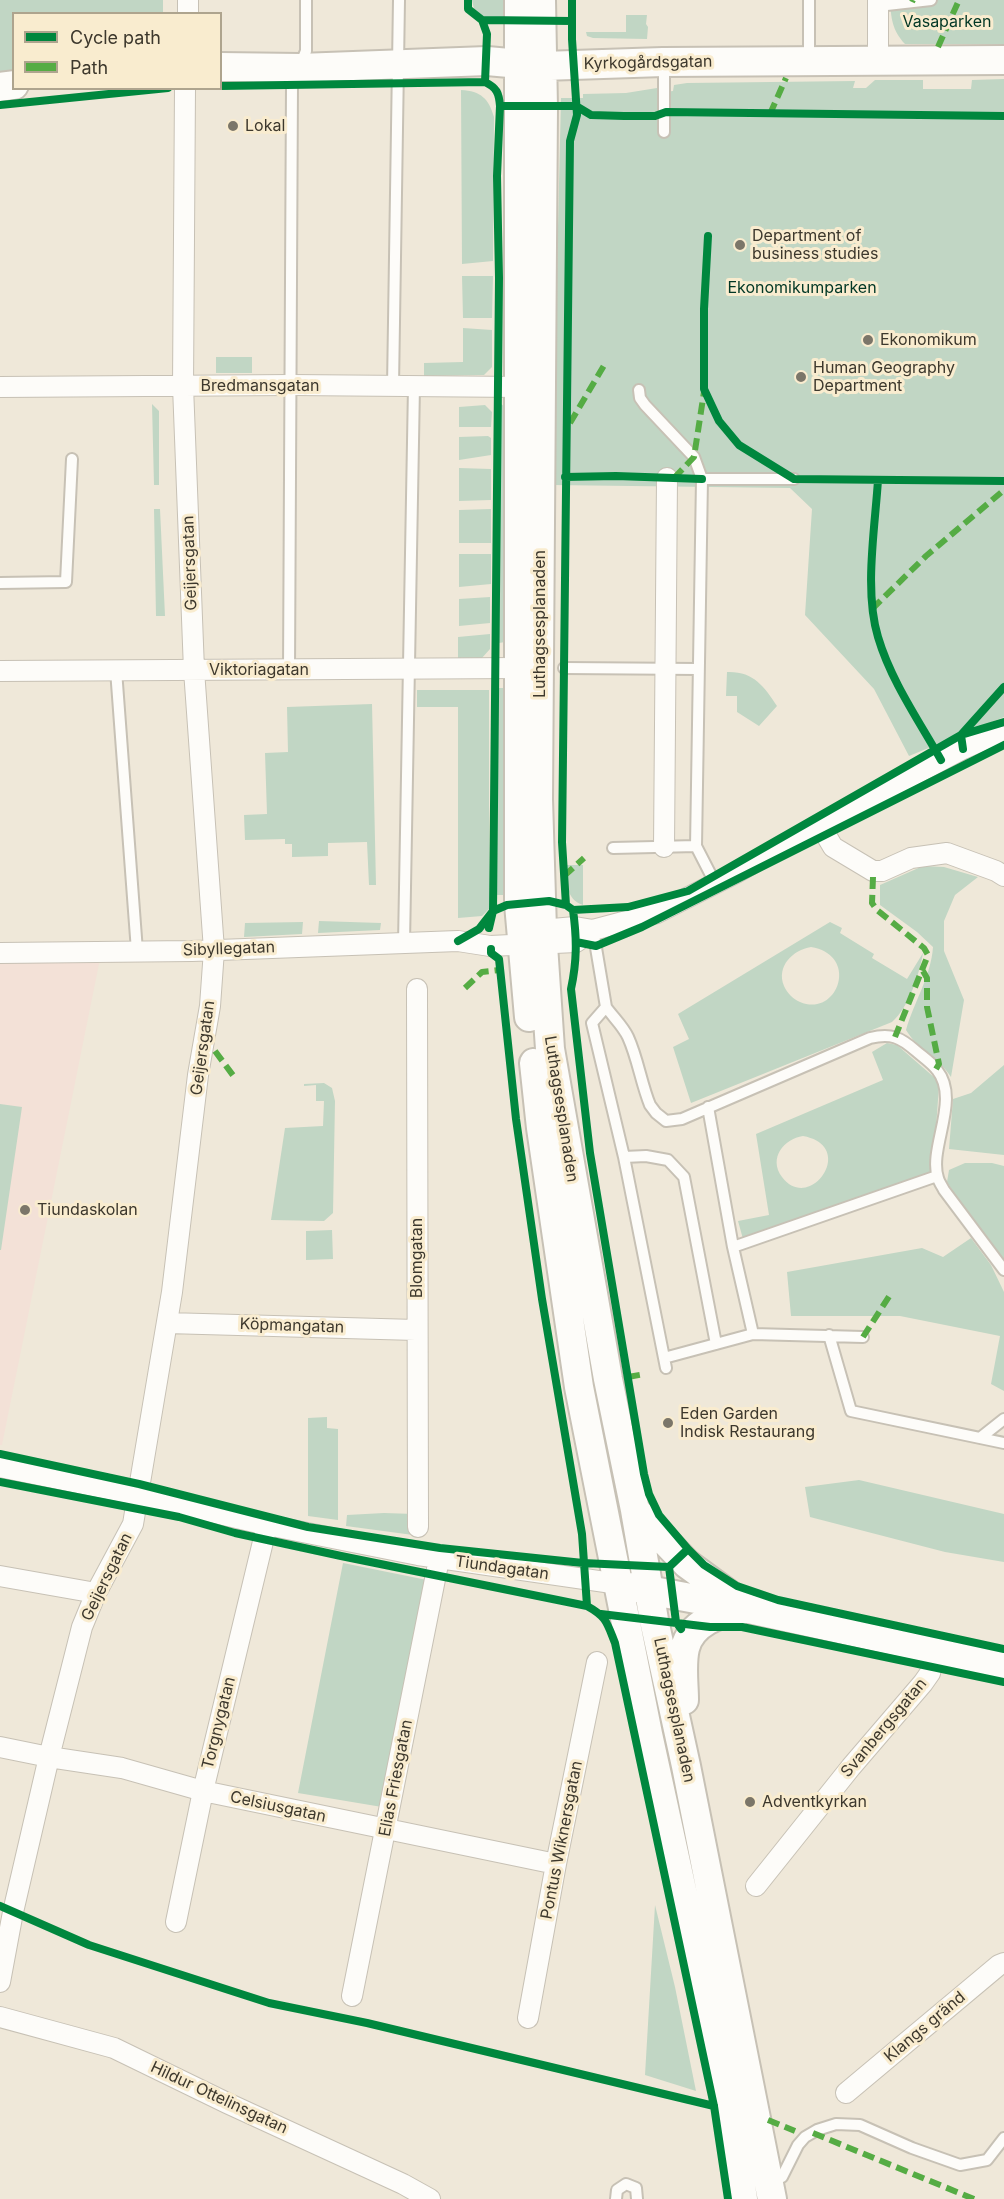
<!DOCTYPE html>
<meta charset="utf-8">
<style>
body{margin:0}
#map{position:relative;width:1004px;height:2199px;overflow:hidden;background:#efe8d9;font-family:Inter,sans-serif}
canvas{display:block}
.legend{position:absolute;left:12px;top:12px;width:210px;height:78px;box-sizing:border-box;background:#f9eccf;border:2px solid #aea48e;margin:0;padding:8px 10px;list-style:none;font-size:18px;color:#3d382d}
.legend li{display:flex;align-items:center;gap:12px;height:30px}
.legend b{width:30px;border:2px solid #aea48e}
</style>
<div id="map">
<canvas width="1004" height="2199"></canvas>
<ul class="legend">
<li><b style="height:8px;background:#00873e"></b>Cycle path</li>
<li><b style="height:8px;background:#55ac44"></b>Path</li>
</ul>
</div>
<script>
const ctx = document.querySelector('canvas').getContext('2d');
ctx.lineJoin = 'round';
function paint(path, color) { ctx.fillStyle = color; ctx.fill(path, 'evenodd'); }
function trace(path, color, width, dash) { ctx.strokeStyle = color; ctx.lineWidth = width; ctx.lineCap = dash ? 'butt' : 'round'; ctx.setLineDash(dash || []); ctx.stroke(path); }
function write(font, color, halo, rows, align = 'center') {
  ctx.font = font + ' Inter,sans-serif'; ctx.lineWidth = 6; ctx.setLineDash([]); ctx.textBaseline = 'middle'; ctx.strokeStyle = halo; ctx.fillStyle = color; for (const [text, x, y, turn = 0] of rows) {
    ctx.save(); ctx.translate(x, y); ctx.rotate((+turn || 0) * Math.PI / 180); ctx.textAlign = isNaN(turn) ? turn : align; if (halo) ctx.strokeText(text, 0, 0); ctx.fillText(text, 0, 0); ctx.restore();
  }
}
paint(new Path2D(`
 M100,959L2,1445H0V961Z`), '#f3e1d7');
paint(new Path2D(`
 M0,0H163V13L14,14L13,73L0,75Z
 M472,0H505V18L481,17L474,9Z
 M890,0H1004V44H905C892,30 891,18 890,0Z
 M626,15H647L646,24L648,27L647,39L593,38L587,36L586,32H626Z
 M1004,79V717L909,756L874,689L805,615L812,509L790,488L552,485L561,98H583V94L626,93L657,88V93L673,91L674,85L687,83L855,81L853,88H866L875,80H923V89H971L972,80Z
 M461,90C481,91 489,99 494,117L493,261L462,264Z
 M462,276H493L492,318H463Z
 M463,328L492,330V367L484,375L424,376V363L463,362Z
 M216,357H252V373H216Z
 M499,402L506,408L505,642L499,643Z
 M152,404L159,411V485H154Z
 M485,405L492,412L491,427H459V407Z
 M488,436L491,438V455L459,460V437Z
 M459,468L491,469V500L459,501Z
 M154,509H160L165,616H156Z
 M491,509V543H459V510Z
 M459,554H491V584L459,587Z
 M490,597V623L459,626V599Z
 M490,634V649L481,659L458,661V637Z
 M727,672C753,671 764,686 777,706L759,726L737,712V696H726Z
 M498,688H503L505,712L507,895H497Z
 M417,690H489V909L482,916L458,918V707H417Z
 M372,704L376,885H369L367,842L328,843V856L292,857V844H285V839L245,840L244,815L267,814L265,753L288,752L287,707Z
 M566,865H583V905C565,899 567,881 566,865Z
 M923,866L944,867L978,877L955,895L944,921V951L964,1000L951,1077C939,1058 918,1050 906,1030C914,1002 931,976 933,947L917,932L880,905V885Z
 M319,921L381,923L380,930L318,933Z
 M303,922L302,934L244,937L245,923Z
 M830,922L842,928L840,933L874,954L872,958L907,979L923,953C919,975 909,1007 892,1022L691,1103L673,1047L689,1039L678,1014ZM811,947C860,955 838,1018 800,1002C793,999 787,993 784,986C776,966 793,950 811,947Z
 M887,1043L897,1045L935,1078L939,1086L933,1170L928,1177L743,1239L738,1221L769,1215L756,1134L883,1080L872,1052ZM803,1136C858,1146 810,1214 782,1177C768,1158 784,1139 803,1136Z
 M1004,1065V1155L949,1149L953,1099L971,1093Z
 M324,1083L332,1088L335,1101L333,1213L324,1221L271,1220L285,1128L323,1126L324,1101H316V1085L304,1086V1084Z
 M0,1104L22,1107L1,1250H0Z
 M965,1163H992L1004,1166V1262L977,1229L947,1182L949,1170Z
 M332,1230L333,1259L306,1260V1231Z
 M971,1238L991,1265L1004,1292V1391L991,1384L1000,1336L900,1316H791L787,1272L922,1248L943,1257Z
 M327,1417V1428L338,1429V1520L308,1516V1418Z
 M859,1480L1004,1514V1562L945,1552L810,1517L805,1487Z
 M384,1513L414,1514L413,1535L346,1526L347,1515Z
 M343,1563L427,1580L382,1807L298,1793Z
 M655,1905L675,1987L696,2091L645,2075Z`), '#c1d6c4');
const lane = new Path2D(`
 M878,6L931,0
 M809,60V0
 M664,132V62
 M393,386L399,0
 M639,390L640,398L645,405L694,457L702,479L696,846L715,883
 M702,479H794
 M0,583L66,582L72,459
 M564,668L698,669
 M116,670L137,951
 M289,670L292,85L306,51V0
 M613,848L696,846
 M593,930L606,1007L592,1023L624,1157L666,1368
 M404,943L414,386
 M606,1007C613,1017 623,1026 628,1037C638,1059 641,1083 650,1105L656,1113L666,1121L682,1119L870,1038C891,1033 900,1037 916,1051C923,1057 932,1063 937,1070C961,1100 928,1148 938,1178C939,1182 942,1186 944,1190L1004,1270
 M708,1107L733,1247L753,1334
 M624,1157L646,1156L668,1160L684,1177L716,1344
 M733,1247L937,1176
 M829,1335L851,1411L1004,1443
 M664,1358L753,1334L863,1337
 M980,1438L1004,1419
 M782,2177L798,2145L805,2137L817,2130L836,2124L860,2125L912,2148L960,2165L987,2160L1004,2138
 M616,2199L617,2190L626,2184L636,2188L637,2199`);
const street = new Path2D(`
 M188,14V0
 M878,61V0
 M0,387L292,385L520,387
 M0,671L519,668
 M820,825L833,847L873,871H882L911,858L947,853L996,871L1004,876
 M664,847L667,478
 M530,931L575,927L593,930
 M0,953L192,951L458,941L490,946L576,942L593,930L657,913L736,873L820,825L963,749L1004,731
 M417,989L418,1527
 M167,1323L416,1330
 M0,1467L137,1495L267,1525L418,1555L619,1584
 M0,1576L96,1593
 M0,1747L49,1757L122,1768L203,1791L556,1864
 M756,1886L851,1767L923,1683L930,1673L936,1649
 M176,1922L203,1791L267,1525
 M0,1982L13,1912L49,1757L82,1627L96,1593L133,1524L172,1292L198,1075L210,1006L214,950L194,670L183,386L185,88
 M352,1996L439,1559
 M0,2017L114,2048L227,2103L403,2184L430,2199
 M528,2018L556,1864L597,1662
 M846,2093L999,1965L1004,1963`);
const secondary = new Path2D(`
 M519,0V904L529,1017
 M541,0L543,107L538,799L542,930L550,1049L608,1379L635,1510L654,1620L686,1766L772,2199
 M220,67L300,68L487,61L543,66L663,62L1004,60
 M0,87L14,85
 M534,1063L541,1128L579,1387L648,1734L726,2092L743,2199
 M635,1510L687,1564L743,1605
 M632,1587L749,1609L1004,1665
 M684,1700C684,1684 681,1664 685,1648C691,1623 720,1612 741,1610`);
trace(lane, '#c7c1b5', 14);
trace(street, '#c7c1b5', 22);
trace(secondary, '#c7c1b5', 32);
trace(lane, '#fdfcf9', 10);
trace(street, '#fdfcf9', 20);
trace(secondary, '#fdfcf9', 28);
trace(new Path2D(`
 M912,2L913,0
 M938,47L959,0
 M770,114L786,78
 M570,423L606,362
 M674,478L694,457L704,392
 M872,609L926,556L1004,490
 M564,876L584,858
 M873,877L872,903L877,910L924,948L928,955L895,1037
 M923,971L927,978V1007L939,1064L936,1069
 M465,988L482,972L500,970
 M215,1051L235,1078
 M863,1337L890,1295
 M628,1377L645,1374
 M768,2120L795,2131
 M813,2133L974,2199`), '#55ac44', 6, [12, 6]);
trace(new Path2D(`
 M468,0V9L482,20L487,34L485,82C497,88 499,93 500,106L497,176L499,278L493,911L489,928
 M572,0V39L577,115L570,141L562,842L566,905L573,910C577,939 577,961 571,989L590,1153L644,1474L649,1494L659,1515L688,1549L669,1567L676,1622L681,1629
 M482,20L572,21
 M220,86L485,82
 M0,105L168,88
 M500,106H576L591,115L624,116H655L666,112L1004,116
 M708,236L704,309V389L719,421L739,445L794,479L1004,481
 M565,477L616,476L702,479
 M878,480C875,528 864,591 878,637C891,681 919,721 941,760
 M963,749L961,735L1004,687
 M573,910L628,907L688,891L961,735L1004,722
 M458,941L479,929L493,911L507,905L549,901L566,905
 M576,942L596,946L642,927L1004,745
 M491,949V953L499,959L516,1119L542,1299L582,1534L587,1606C607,1617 607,1623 615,1643L714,2106L728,2199
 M0,1454L139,1484L308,1527L440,1548L583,1563L669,1567
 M0,1482L179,1517L235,1533L341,1556L587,1606
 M688,1549L704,1565L737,1586L778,1600L1004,1649
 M601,1614L710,1627H742L1004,1682
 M0,1906L89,1945L269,2003L367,2023L714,2106`), '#00873e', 8);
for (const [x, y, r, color] of [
 [233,126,6,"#7b7669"],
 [740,245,6,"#7b7669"],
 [868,340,6,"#7b7669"],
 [801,377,6,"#7b7669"],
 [25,1210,6,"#7b7669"],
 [668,1423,6,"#7b7669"],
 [750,1802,6,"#7b7669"]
]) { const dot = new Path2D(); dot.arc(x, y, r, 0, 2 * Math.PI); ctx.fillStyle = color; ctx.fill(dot); trace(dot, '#f9eccf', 2); }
write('16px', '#013725', '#f9eccf', [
 ["Vasaparken",947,22],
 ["Ekonomikumparken",802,288]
]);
write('16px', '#3d382d', '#f9eccf', [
 ["Kyrkogårdsgatan",648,63,-1],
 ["Bredmansgatan",260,386],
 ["Geijersgatan",190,563,-92],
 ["Luthagsesplanaden",540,624,-90],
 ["Viktoriagatan",259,670],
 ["Sibyllegatan",229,949,-2],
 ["Geijersgatan",203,1048,-82],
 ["Luthagsesplanaden",561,1109,81],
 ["Blomgatan",417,1258,-90],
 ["Köpmangatan",292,1326,2],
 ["Tiundagatan",502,1568,8],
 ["Geijersgatan",107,1577,-64],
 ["Luthagsesplanaden",674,1710,78],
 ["Torgnygatan",219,1723,-76],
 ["Svanbergsgatan",884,1728,-50],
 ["Elias Friesgatan",396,1778,-79],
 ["Celsiusgatan",278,1807,12],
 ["Pontus Wiknersgatan",562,1840,-79],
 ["Klangs gränd",925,2027,-40],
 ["Hildur Ottelinsgatan",219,2098,25]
]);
write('16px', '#3d382d', '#f9eccf', [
 ["Lokal",245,126],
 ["Department of",752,236],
 ["business studies",752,254],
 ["Ekonomikum",880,340],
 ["Human Geography",813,368],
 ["Department",813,386],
 ["Tiundaskolan",37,1210],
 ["Eden Garden",680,1414],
 ["Indisk Restaurang",680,1432],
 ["Adventkyrkan",762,1802]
], 'left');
</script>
